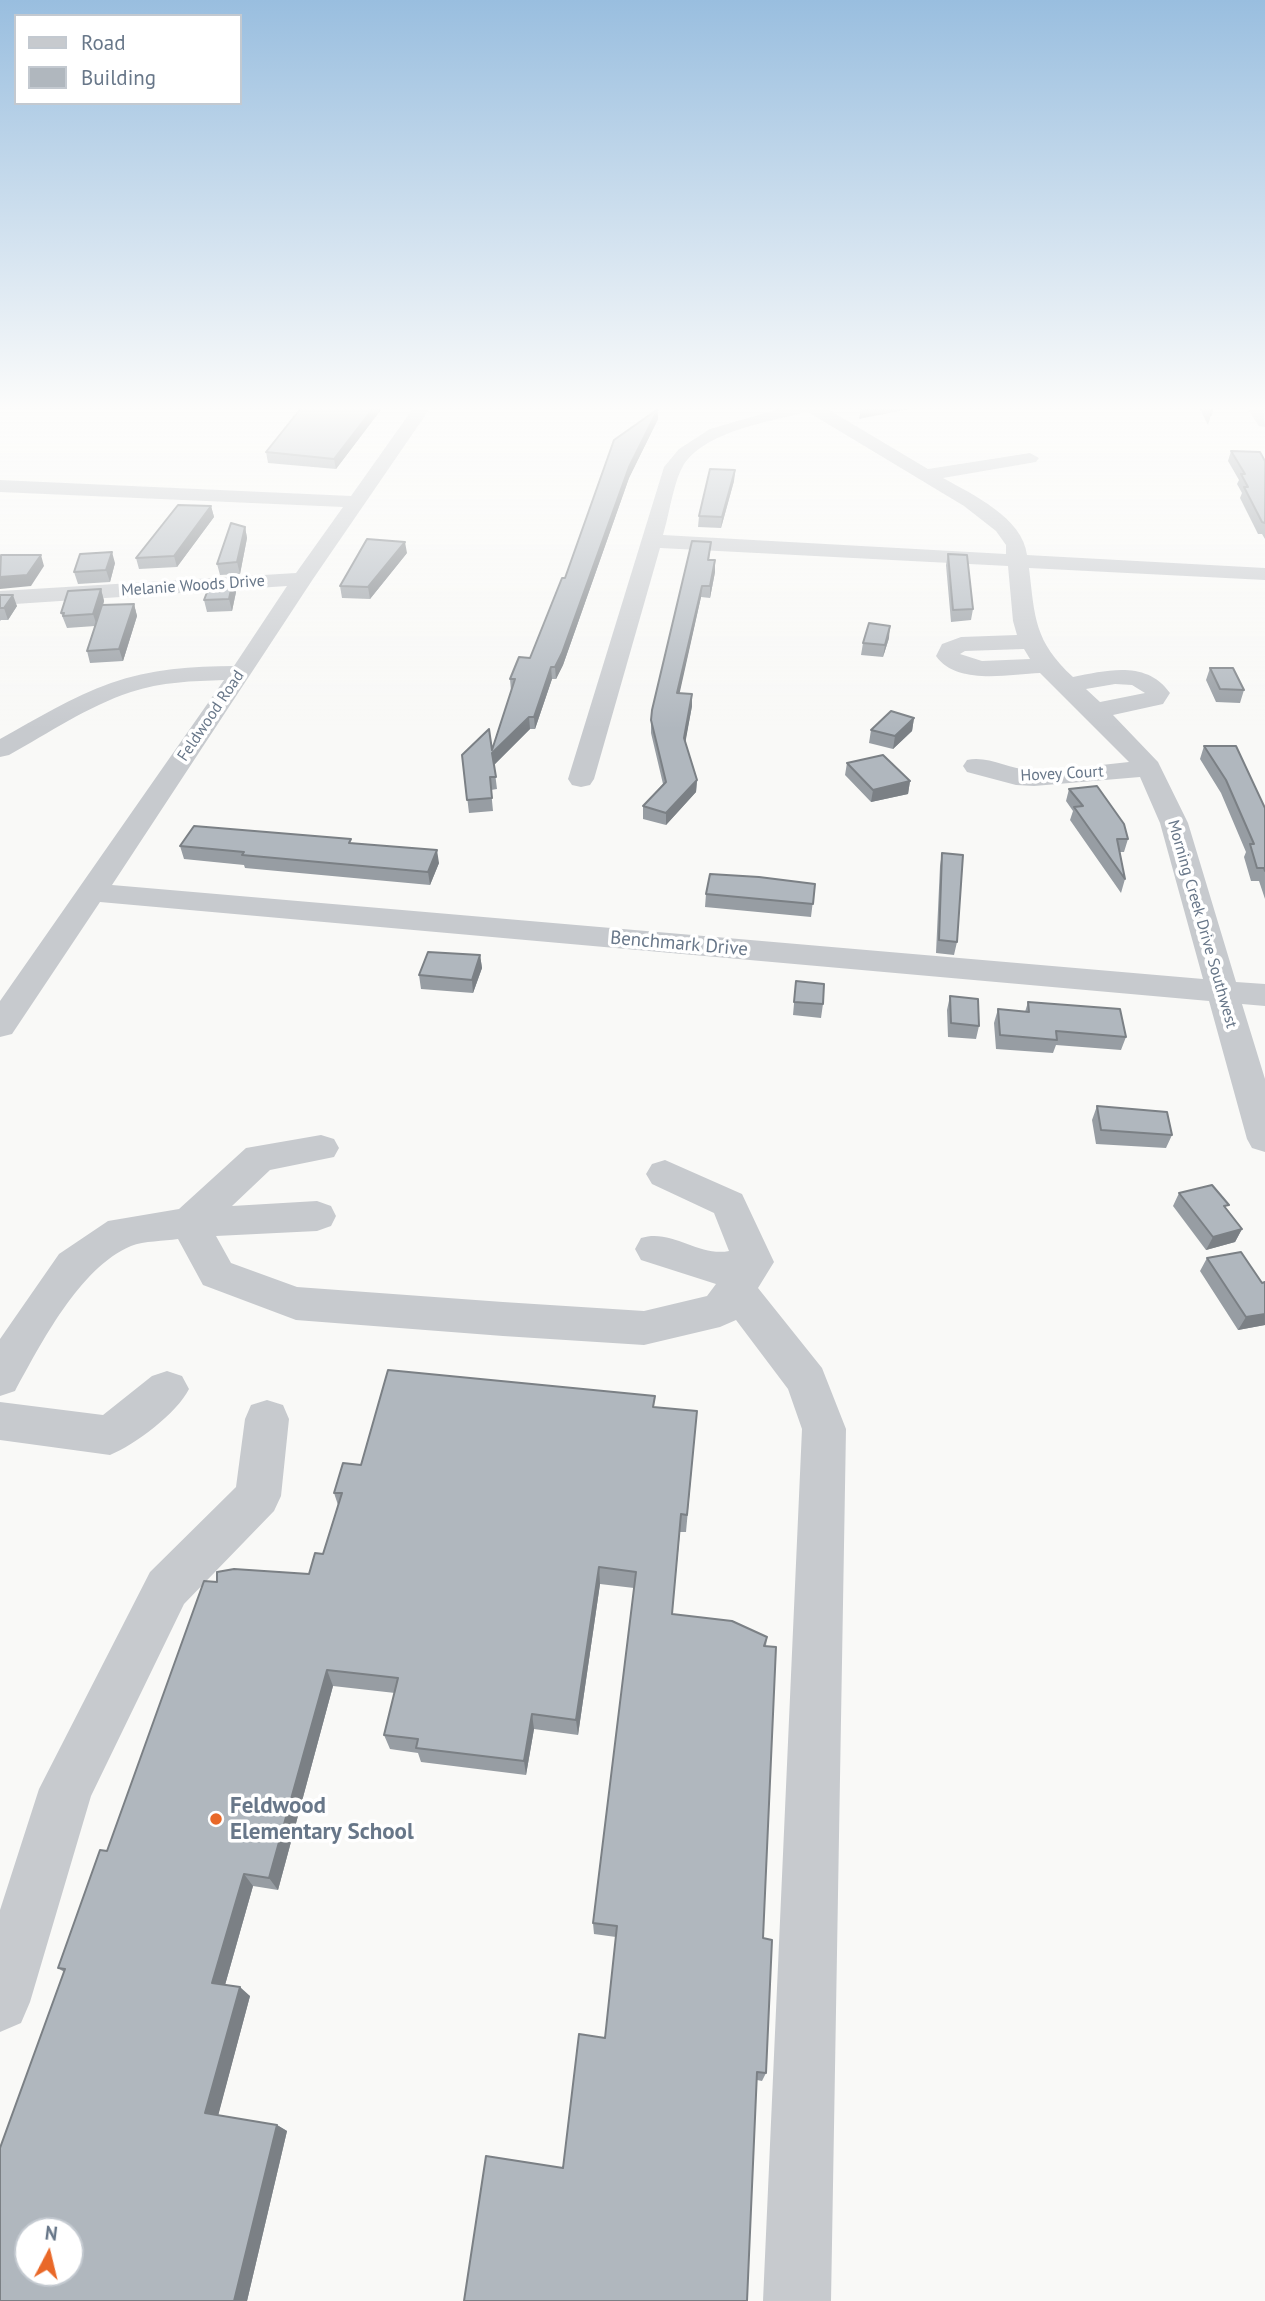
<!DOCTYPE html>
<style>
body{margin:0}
#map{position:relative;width:1265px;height:2301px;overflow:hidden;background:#f9f9f7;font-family:"PT Sans",sans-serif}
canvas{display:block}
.legend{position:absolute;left:14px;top:14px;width:228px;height:91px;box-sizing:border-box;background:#fff;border:2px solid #c3c9d0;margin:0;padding:9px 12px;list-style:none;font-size:21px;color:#687789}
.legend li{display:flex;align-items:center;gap:14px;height:35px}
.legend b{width:35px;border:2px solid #c3c9d0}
.north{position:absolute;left:14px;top:2217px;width:70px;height:70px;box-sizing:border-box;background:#fff;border:2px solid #c3c9d0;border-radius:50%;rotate:7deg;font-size:19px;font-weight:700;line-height:28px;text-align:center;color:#687789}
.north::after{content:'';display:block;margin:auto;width:24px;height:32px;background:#e96828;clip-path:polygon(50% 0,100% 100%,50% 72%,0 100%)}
</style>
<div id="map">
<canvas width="1265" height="2301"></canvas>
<ul class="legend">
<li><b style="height:9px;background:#c7cace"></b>Road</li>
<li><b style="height:19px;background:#b0b7be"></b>Building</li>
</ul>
<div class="north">N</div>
</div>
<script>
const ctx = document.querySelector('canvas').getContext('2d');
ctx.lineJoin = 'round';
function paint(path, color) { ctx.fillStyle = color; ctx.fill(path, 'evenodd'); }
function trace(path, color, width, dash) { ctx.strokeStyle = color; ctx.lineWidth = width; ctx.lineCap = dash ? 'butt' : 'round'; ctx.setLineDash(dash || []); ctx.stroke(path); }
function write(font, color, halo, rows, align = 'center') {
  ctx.font = font + ' "PT Sans",sans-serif'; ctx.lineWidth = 7; ctx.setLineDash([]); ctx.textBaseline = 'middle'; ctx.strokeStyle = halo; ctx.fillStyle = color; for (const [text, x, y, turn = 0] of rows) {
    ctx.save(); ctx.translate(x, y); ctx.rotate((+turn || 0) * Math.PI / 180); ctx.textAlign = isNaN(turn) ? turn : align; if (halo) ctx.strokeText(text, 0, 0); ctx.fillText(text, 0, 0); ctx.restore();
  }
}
paint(new Path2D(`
 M414,407H431L313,579L112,885L1203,979L1160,823L1140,777L1034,786L1016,785L967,772L963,766L967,760C987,755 1009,769 1030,770C1063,771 1096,765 1129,762L1040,673C1010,674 957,686 936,656L942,644L961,637L1017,635L1013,621L1008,566L660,548L594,779L590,785L581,787L572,785L568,779L664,467L679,449L710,429L786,407H824L928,469L1030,453L1039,458L1036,462L943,478C972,494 1023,518 1027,555L1265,568V580L1029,568C1035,618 1034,641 1073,677C1107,670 1147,660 1170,693L1163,704L1113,715L1158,762L1188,823L1236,982L1265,984V1006L1242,1004L1265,1079V1152L1252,1148L1247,1139L1209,1001L100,902L12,1034L0,1037V1001L224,680C193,681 161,682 131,692C88,706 49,733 9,755L0,757V739C36,719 72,697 111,683C150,669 193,666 234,666L287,586L0,605V591L296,573L343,507L0,492V480L351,496ZM808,412L964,506L996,531L1006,545V554L663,535C669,516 673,485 682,468C702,431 772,421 808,412ZM1024,649L1030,659L982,661L960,654L965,651ZM1115,684L1132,685L1145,693L1100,702L1086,689Z
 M1246,407H1263L1265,427L1259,426Z
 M321,1135L334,1139L339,1148L334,1157L270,1170L232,1206L317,1201L331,1206L336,1216L331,1226L317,1231L216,1236L231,1263L297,1287L503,1302L644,1311L707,1296L716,1284L641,1260L635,1249L641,1238C671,1228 699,1257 729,1251L714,1213L652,1184L646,1174L652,1164L665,1160L742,1194L774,1262L758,1288L822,1368L846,1429L831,2301H763L802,1429L788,1389L736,1320L720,1327L644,1345L503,1336L296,1320L203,1285L178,1239C164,1241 144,1241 131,1246C79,1268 41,1344 15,1391L0,1396V1339L59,1254L108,1221L179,1209L246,1148Z
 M167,1371L182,1376L189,1389C177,1413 135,1445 110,1455L0,1440V1402L103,1415L152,1376Z
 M267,1400L283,1405L289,1419L281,1496L274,1511L184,1604L91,1796L30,2002L21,2023L0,2032V1910L39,1789L150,1572L236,1487L245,1419L251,1405Z`), '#c7cace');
paint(new Path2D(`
 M302,407H383L336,469L268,463L266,452Z
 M1199,407H1212L1211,415L1208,425Z
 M658,419L629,478L563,665L556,679H552L535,729H530L494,765L497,789L491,790L493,811L469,813L462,755L492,750L511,691L510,679L530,658L565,578Z
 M1231,451L1265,461V539L1262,534H1258L1240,498L1242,493L1237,484L1239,480L1228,461Z
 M735,470L734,481L721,528L698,527L699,516Z
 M211,506L214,517L177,567L139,569L136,558Z
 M245,527L247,538L240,574L220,575L217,564Z
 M711,542L709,560L715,572L710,598L701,597L679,693L692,694V706L685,742L697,780L696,792L666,825L643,819V806L663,784L651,733V720Z
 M407,553L370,599L342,598L340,586Z
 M948,554L973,609L971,620L951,622L946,565Z
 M115,563L110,582L78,584L74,572Z
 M101,589L104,601L103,605L134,604L137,616L123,661L90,663L87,651L95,626L67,628L61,613Z
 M236,592L232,611L207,612L204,600Z
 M0,595L17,606L8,620H1L0,621Z
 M889,638L883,657L861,655L863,643Z
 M1210,668L1244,690L1240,703L1216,702L1206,680Z
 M914,718L912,731L893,749L869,743L871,730Z
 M1204,746L1265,808V899L1259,881H1251L1244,857L1246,852L1221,793L1200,759Z
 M847,763L910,781L908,794L871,802L845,775Z
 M1069,789L1128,839L1124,852H1120L1125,879L1121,893L1070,820L1073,811L1066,801Z
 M352,843L439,863L430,885L245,868L244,865L184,859L180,846Z
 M942,853L957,942L954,955L936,953L940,866Z
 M815,884L811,917L705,907L706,894Z
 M480,955L482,968L473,993L421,989L419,975Z
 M796,981L823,1004L821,1018L793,1015Z
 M950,996L979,1026L976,1039L948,1037L947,1010Z
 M1028,1002L1126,1037L1121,1050L1056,1045L1053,1053L996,1049L994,1023L998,1009L1025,1012Z
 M1097,1106L1172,1135L1166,1148L1096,1144L1092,1120Z
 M1179,1193L1227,1209L1242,1229L1235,1242L1206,1250L1173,1206Z
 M1207,1258L1265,1325L1238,1330L1200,1271Z
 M654,1407L697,1411L686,1532H680L672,1614L767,1637L766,1646L763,1938L766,2073L762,2081L757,2080L563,2168L605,2038L616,1937L594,1934L593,1923L634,1588L600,1584L578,1735L534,1729L526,1775L421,1762L418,1753L390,1749L384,1735L395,1693L333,1686L278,1890L253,1886L225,1985L250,1996L218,2115L277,2125L287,2131L247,2301H0L64,1972L58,1968L107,1851L217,1582L309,1574L323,1554L338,1505L334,1493L361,1465Z`), '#979da3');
paint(new Path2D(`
 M374,407H383L336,469L334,459Z
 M869,407H919L859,419L861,409Z
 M658,409V419L629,478L563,665L556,679L555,667L629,467Z
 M735,470L734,481L721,528L722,517Z
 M211,506L214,517L177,567L174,556Z
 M245,527L247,538L240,574L237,562Z
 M405,542L407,553L370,599L368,587Z
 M112,552L115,563L110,582L106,570Z
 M41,555L44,566L31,586L0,589V577Z
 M715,560V572L710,598V586Z
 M233,581L236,592L232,611L229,599Z
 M702,586L701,597L677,705V693Z
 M101,589L104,601L97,626L93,614Z
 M13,595L17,606L8,620L4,608Z
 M134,604L137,616L123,661L119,649Z
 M890,626L889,638L883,657L885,645Z
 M551,667L552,679L535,729L534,717Z
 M692,694V706L684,750V738Z
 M529,717L530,729L494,765L492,753Z
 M914,718L912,731L893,749L895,736Z
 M697,780L696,792L666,825V813Z
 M910,781L908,794L871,802L873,790Z
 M437,850L439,863L430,885L428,872Z
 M480,955L482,968L473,993L472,980Z
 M1242,1229L1235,1242L1206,1250L1213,1237Z
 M1265,1314V1325L1238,1330L1246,1317Z
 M599,1567L600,1584L578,1735L576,1720Z
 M327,1670L333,1686L278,1890L269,1878Z
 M532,1714L534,1729L526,1775L524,1761Z
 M244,1874L253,1886L223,1992L212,1983Z
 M240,1987L250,1996L217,2120L205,2113Z
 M277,2125L287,2131L247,2301H234Z`), '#7b8085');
const building = new Path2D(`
 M302,407H374L334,459L266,452Z
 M1207,407H1212L1211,415Z
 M658,409L629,467L562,653L555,667H551L534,717H529L492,753L496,777H490L492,798L467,800L462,755L489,729L492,750L515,679H510L519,657L530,658L562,578H565L614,440Z
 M1231,451L1260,452L1265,461V523L1262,522L1244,487H1248L1241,474H1245Z
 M710,469L735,470L722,517L699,516Z
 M178,505L211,506L174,556L136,558Z
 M231,523L245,527L237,562L217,564Z
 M367,539L405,542L368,587L340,586Z
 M692,541L711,542L708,560H715L710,586H702L677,693L692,694L684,738L697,780L666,813L643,806L666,782L651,720L652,710Z
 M112,552L106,570L74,572L80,554Z
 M948,554L967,555L973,609L953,610Z
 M1,555H41L27,575L0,577Z
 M233,581L229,599L204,600L211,582Z
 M101,589L93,614L63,616L64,613H61L68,591Z
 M0,595H13L4,608H0Z
 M134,604L119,649L87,651L102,605Z
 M869,623L890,626L885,645L863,643Z
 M1210,668H1233L1244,690L1220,689Z
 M891,711L914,718L895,736L871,730Z
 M1204,746H1236L1265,808V871L1264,868H1257L1250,844H1254L1226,780Z
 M883,755L910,781L873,790L847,763Z
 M1097,786L1124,824L1128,839H1117L1125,879L1074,807L1083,806L1069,789Z
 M194,826L351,839L349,843L437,850L428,872L242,855L244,852L180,846Z
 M942,853L963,855L957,942L939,940Z
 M710,874L759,877L815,884L813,904L706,894Z
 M428,952L480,955L472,980L419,975Z
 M796,981L824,984L823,1004L794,1002Z
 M950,996L978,999L979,1026L951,1023Z
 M1028,1002L1120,1009L1126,1037L1056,1031L1057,1040L1000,1035L998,1009L1029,1012Z
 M1097,1106L1167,1112L1172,1135L1101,1130Z
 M1212,1185L1229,1205L1224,1206L1242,1229L1213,1237L1179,1193Z
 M1241,1252L1262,1283L1265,1282V1314L1246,1317L1207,1258Z
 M388,1370L655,1396L653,1407L697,1411L687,1515L681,1514L672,1614L732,1621L767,1637L764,1646L776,1647L763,1938L772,1940L766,2073L757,2072L747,2301H464L486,2156L563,2168L579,2034L605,2038L617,1926L593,1923L636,1572L599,1567L576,1720L532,1714L524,1761L416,1748L418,1739L384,1735L398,1678L327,1670L269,1878L244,1874L212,1983L240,1987L205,2113L277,2125L234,2301H0V2148L65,1969L58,1968L100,1850L107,1851L204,1581L217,1582V1572L234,1569L309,1574L315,1553L323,1554L342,1493H334L343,1463L361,1465ZM28,2231H70V2273H28Z`);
paint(building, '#b0b7be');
trace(building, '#7b8085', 2);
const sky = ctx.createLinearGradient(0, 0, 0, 729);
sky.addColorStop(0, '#99bedf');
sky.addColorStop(0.56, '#fcfcfb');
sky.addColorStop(1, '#fcfcfb00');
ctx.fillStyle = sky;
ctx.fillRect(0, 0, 1265, 729);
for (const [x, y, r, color] of [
 [216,1819,7,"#e96828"]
]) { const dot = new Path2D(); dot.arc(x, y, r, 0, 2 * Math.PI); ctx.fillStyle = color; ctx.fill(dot); trace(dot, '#fff', 2.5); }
write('16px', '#687789', '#fff', [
 ["Melanie Woods Drive",193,586,-4],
 ["Feldwood Road",211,716,-56],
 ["Hovey Court",1062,774,-3],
 ["Morning Creek Drive Southwest",1202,924,74]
]);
write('19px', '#687789', '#fff', [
 ["Benchmark Drive",679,944,5]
]);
write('bold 23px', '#687789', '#fff', [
 ["Feldwood",230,1806],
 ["Elementary School",230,1832]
], 'left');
</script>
